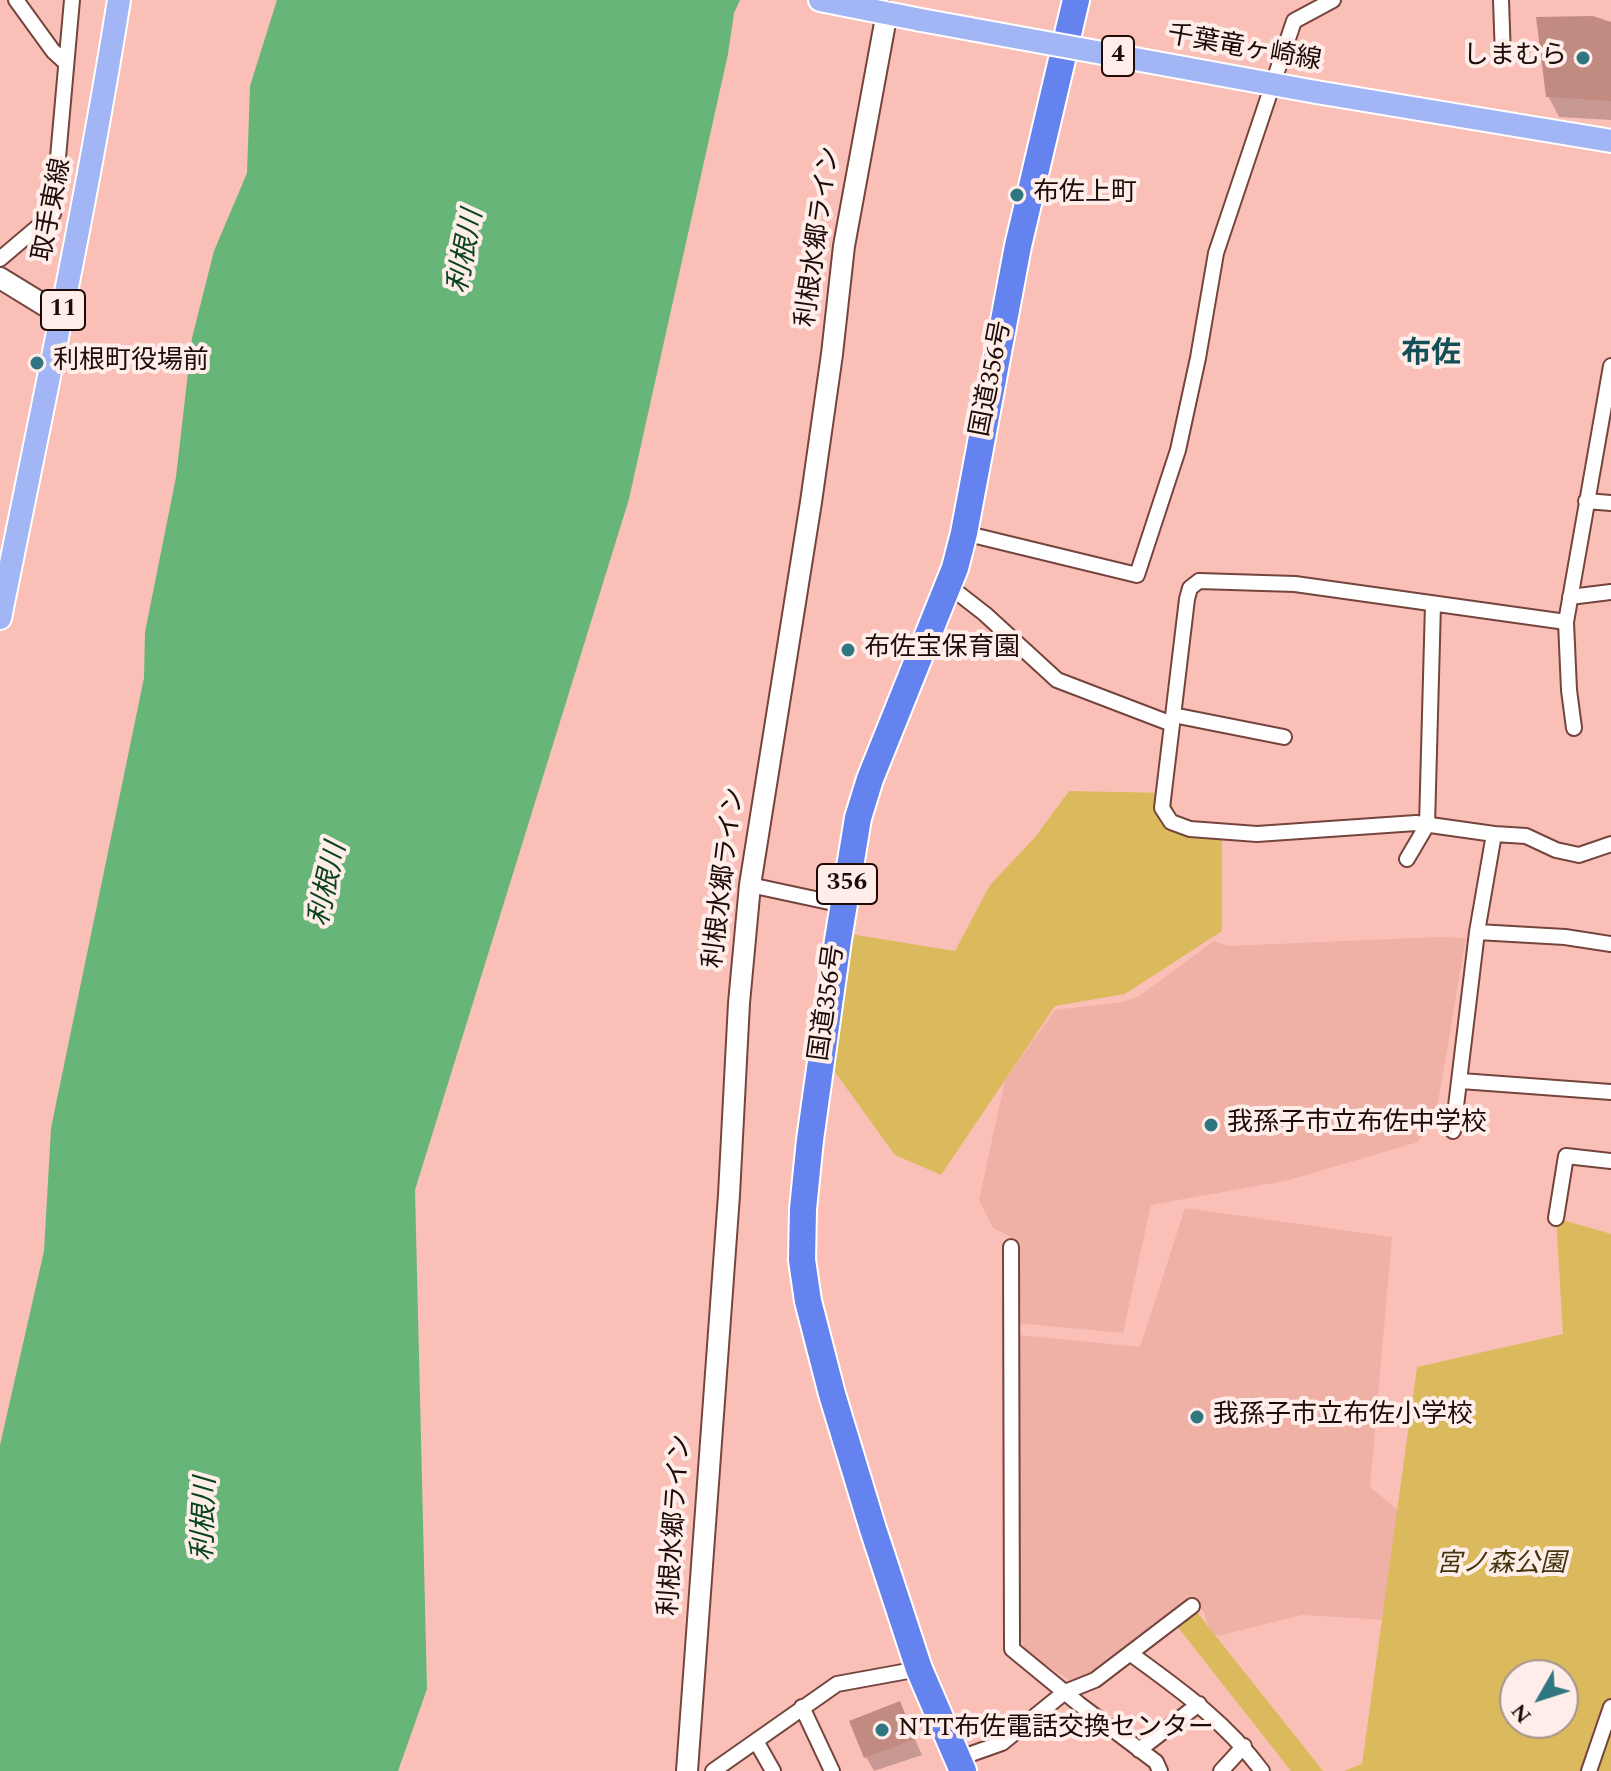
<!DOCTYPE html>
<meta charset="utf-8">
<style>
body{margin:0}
#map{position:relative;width:1611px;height:1771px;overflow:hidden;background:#fac0b7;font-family:Spectral,serif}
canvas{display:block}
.north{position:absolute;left:1499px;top:1659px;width:80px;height:80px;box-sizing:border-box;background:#ffede9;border:2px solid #a5938f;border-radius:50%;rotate:231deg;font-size:22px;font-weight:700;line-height:32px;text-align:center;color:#1e0b08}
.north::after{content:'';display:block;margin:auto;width:28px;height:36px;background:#2f7681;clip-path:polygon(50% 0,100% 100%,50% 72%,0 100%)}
</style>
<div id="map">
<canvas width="1611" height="1771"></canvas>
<div class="north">N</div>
</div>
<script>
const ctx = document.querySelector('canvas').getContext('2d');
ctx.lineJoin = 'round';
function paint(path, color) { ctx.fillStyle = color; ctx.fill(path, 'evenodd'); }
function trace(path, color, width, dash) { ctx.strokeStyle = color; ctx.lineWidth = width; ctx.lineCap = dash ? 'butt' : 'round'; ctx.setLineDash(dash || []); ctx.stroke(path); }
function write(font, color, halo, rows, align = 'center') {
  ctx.font = font + ' Spectral,"Noto Sans JP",serif'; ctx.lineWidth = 8; ctx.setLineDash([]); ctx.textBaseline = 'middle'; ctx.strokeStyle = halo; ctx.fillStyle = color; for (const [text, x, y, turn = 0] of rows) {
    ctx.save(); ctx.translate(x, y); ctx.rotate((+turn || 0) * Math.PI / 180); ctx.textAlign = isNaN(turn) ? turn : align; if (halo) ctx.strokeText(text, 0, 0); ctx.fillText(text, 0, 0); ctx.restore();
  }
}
paint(new Path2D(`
 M1437,937L1466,938L1437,1108L1418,1142L1289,1180L1151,1205L1123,1333L1016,1323L1017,1240L993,1228L979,1200L1005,1080L1055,1010L1123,1002L1139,996L1214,941L1228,946Z
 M1185,1208L1392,1237L1370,1487L1403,1514L1387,1620L1302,1615L1218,1636L1210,1631L1204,1613L1192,1598L1089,1675L1071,1681L1030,1655L1017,1636L1019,1335L1140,1347Z`), '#efb0a5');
paint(new Path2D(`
 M1069,791L1170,793L1176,823L1222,832V931L1125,994L1055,1006L941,1175L895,1155L832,1068L850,934L955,951L990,885L1036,836Z
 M1556,1218L1611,1234V1771H1344L1362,1764L1417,1367L1563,1334ZM1515,1675H1563V1723H1515Z
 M1192,1606L1323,1771H1291L1173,1621Z`), '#dbba5e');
paint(new Path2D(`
 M277,0H740L734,13L728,54L629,499L415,1190L427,1689L398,1771H0V1445L44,1251L51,1128L144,678L145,632L176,477L192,338L214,251L247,173L250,86Z`), '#67b578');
paint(new Path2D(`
 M1611,24V120L1559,117L1548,96Z
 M899,1703L922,1755L874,1771L866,1757Z`), '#0003');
paint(new Path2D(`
 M1593,16L1611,22V101L1546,97L1536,17Z
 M900,1701L915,1739L864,1758L849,1721Z`), '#c18b82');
const street = new Path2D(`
 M16,0L53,51L65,62
 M1501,0L1503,57
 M0,259L53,214L72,0
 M1586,501L1611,503
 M964,533L1137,575L1178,450L1198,358L1216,253L1294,21L1333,0
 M949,586L985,614L1057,680L1172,724
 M1570,597L1611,592
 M1173,715L1284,737
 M1574,728L1569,690L1566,622L1611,366
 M1494,834L1526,836L1556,850L1579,855L1611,844
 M1407,859L1427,825L1433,604
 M750,885L843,905
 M1477,932L1565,937L1611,944
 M1461,1081L1611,1092
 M1453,1131L1477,932L1494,834L1416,823L1257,834L1190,829L1171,822L1162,808L1187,599L1190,588L1199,581L1295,584L1566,622
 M1556,1218L1566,1156L1611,1161
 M1011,1247L1012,1649L1079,1704L1156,1762L1160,1771
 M1131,1654C1179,1689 1226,1722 1262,1771
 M802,1707L832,1771
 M756,1741L773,1771
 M1139,1750L1199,1704
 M957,1759L1002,1743L1065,1692L1095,1680L1192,1606
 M713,1771L837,1684L919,1669
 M1221,1771L1244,1746
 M1589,1771L1611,1707`);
const secondary = new Path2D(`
 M0,278L62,316
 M687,1771L729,1195L739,1003L750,885L811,502L832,354L844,246L887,12`);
const primary = new Path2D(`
 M820,0L921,20
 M1316,92L1611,141
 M0,618C41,413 86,207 119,0`);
const highway = new Path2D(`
 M963,1771L919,1669L873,1529L832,1394L808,1301L802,1260L803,1209L810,1140L838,940L858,818L870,779L955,568L964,533L1018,246L1076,0`);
trace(street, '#74443d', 18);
trace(secondary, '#74443d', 24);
trace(primary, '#fff', 26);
trace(highway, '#fff', 30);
trace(street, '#fff', 14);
trace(secondary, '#fff', 20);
trace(primary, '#a2b5f5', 22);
trace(highway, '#6483ef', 26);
const primaryBridge = new Path2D(`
 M921,20L1316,92`);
trace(primaryBridge, '#fff', 26, []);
trace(primaryBridge, '#a2b5f5', 22);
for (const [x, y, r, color] of [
 [1583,58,8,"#2f7681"],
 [1017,195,8,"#2f7681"],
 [37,363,8,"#2f7681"],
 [848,650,8,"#2f7681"],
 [1211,1125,8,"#2f7681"],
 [1197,1417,8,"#2f7681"],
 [882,1730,8,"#2f7681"]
]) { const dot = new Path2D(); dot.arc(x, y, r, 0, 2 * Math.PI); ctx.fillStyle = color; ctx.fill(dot); trace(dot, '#ffede9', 3); }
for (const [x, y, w] of [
 [1118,56,32],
 [63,310,44],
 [847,884,60]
]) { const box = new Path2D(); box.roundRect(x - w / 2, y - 20, w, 40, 6); ctx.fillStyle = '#ffede9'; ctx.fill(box); trace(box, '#1e0b08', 2); }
write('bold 24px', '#1e0b08', null, [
 ["4",1118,56],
 ["11",63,310],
 ["356",847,884]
]);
write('26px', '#1e0b08', '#ffede9', [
 ["千葉竜ヶ崎線",1244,50,10],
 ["取手東線",54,210,-79],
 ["利根水郷ライン",820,237,-82],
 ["国道356号",993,379,-79],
 ["利根水郷ライン",726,878,-83],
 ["国道356号",829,1003,-82],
 ["利根水郷ライン",677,1525,-86]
]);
write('26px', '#1e0b08', '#ffede9', [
 ["しまむら",1567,58,"right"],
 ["布佐上町",1033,195],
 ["利根町役場前",53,363],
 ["布佐宝保育園",864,650],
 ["我孫子市立布佐中学校",1227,1125],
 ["我孫子市立布佐小学校",1213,1417],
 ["NTT布佐電話交換センター",898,1730]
], 'left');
write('italic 26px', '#42340b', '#ffede9', [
 ["宮ノ森公園",1501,1566]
]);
write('italic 28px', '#07441c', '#ffede9', [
 ["利根川",468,252,-79],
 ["利根川",330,885,-77],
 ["利根川",207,1519,-88]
]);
write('bold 30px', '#144f58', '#ffede9', [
 ["布佐",1431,356]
]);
</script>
